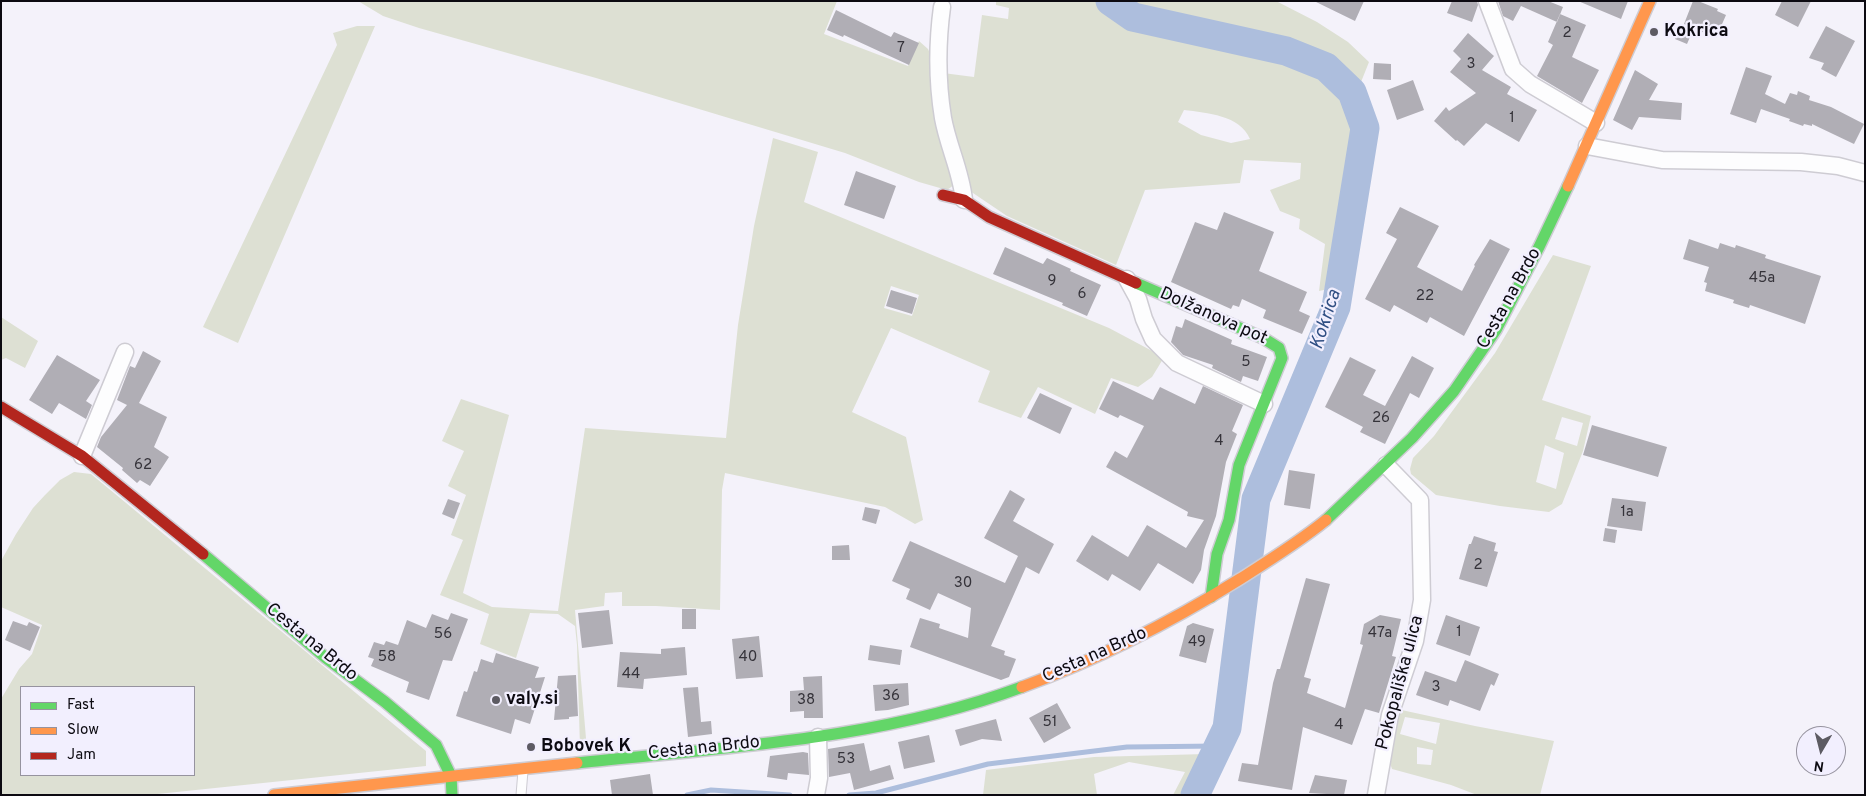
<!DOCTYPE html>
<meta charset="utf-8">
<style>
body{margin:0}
#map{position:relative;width:1866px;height:796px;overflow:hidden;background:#f4f2fa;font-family:Overpass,sans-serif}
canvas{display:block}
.frame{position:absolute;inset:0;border:2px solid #0c0a11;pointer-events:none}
.legend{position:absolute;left:20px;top:686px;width:175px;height:90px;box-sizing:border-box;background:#f2effe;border:1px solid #96939f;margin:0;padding:6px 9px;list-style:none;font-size:15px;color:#0c0a11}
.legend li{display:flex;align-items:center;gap:10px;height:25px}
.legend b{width:25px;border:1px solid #96939f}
.north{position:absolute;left:1796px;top:726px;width:50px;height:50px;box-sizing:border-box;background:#f2effe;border:1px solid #96939f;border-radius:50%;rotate:188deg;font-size:14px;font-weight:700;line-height:20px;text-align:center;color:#0c0a11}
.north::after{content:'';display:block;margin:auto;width:18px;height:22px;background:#5d5b63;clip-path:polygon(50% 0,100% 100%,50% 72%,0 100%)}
</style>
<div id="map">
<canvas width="1866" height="796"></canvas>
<div class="frame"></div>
<ul class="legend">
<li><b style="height:6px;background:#63d668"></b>Fast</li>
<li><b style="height:6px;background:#ff974d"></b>Slow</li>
<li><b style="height:6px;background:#b3261e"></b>Jam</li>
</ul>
<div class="north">N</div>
</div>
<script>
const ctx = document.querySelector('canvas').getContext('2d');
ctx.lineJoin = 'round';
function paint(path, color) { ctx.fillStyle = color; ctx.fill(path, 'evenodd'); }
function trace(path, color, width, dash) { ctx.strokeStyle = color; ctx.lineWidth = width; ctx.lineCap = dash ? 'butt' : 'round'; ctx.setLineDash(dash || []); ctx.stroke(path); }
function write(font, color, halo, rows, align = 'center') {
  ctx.font = font + ' Overpass,sans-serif'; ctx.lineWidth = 4.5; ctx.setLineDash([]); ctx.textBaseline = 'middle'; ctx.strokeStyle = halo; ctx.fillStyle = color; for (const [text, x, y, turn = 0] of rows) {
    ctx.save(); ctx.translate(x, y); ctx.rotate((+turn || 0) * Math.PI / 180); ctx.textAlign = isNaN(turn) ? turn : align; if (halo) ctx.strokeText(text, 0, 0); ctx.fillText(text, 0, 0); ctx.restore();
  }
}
paint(new Path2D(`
 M358,1H837L824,34L908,66L919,41L928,49L934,62L958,182L947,190L919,182L845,153L596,78L419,28L383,16Z
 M996,1H1099L1129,19L1150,27L1264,51L1285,58L1322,73L1338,86L1350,110L1355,129L1354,153L1342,227L1333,263L1324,290L1319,291L1325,244L1299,229L1300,219L1280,211L1270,190L1300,179L1301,163L1244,160L1240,183L1145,190L1116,265L1007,216L970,191L949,128L943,73L974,77L982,15L1008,19L1009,8L996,5ZM1184,110C1207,113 1240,115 1250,139L1231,143L1201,135L1178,122Z
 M1115,1H1276L1317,22L1348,42L1369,62L1359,87L1344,74L1312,55L1285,45L1248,39L1198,25L1134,10Z
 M357,26H375L238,343L203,327L337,45L333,33Z
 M773,138L818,152L804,202L1109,328L1156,353L1163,359L1152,377L1138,387L1111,378L1095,414L1038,387L1021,418L978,402L990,371L891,328L852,412L906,437L923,520L915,524L885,507L725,473L722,490L720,610L656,606H622V592L605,593L604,606L575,610L587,750L580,748L577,645L575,626L558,614L530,613L516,658L480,644L489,614L440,595L463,540L451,535L466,495L448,486L464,451L442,441L461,399L509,415L463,593L492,607L558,611L585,428L726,438L738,325L754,226ZM891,286L919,295L912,316L884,308Z
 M1553,255L1591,266L1542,400L1591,416L1583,451L1562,504L1549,512L1500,506L1436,495L1411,474L1410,469L1413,458L1434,436L1495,353ZM1562,417L1583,423L1577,446L1555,439ZM1545,445L1564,453L1556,489L1536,482Z
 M1,317L38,341L25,368L6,358L1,360Z
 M74,472L91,474L426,751V766L148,795H1V699L19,669L32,654L42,625L1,607V561L16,534L33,508L45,495L60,480ZM21,687H194V775H21Z
 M1397,709L1475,726L1554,741L1540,795H1477L1451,785L1392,769L1388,757ZM1405,717L1440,723L1436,744L1400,734ZM1417,747L1433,750L1431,765L1417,764Z
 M1206,754L1199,775L1189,795H1173L1185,772L1129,762L1094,774L1097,795H983L986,770L1094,757Z`), '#dde0d3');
trace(new Path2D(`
 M687,795L711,790L790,795
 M849,795L876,793L988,764L1127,747L1218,746`), '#adbedd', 5);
trace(new Path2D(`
 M1110,1L1133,17L1286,51L1326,67L1352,92L1365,128L1336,307L1256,499L1227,728L1195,795`), '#adbedd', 29);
paint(new Path2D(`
 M1314,1H1364L1355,21Z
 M1452,1H1477L1478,5L1472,22L1447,13Z
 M1498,1H1548L1563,7L1557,22L1521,6L1513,21L1503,16Z
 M1578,1H1628L1621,19Z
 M1693,1H1698L1718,9L1717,11L1726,15L1716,38L1684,24Z
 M1782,1H1811L1798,27L1775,15Z
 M836,10L891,37L894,32L919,43L909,65L844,35L843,37L827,30Z
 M1560,14L1586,25L1572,57L1599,70L1582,103L1537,76L1553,45L1548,42Z
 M1681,24L1693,30L1687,44L1675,39Z
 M1826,26L1855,41L1836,77L1821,69L1824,63L1809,58Z
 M1468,33L1494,56L1482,70L1511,87L1507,94L1537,110L1519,142L1486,123L1464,146L1457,140L1456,141L1434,121L1446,107L1449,111L1476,93L1450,72L1461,59L1453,51Z
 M1374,63L1391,64V80L1373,79Z
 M1746,67L1772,76L1765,94L1785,104L1790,93L1797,95L1798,91L1810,96L1809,100L1831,107L1864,124L1854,144L1812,124V126L1804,124L1803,126L1789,121L1790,119L1761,109L1756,123L1730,114Z
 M1635,70L1658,84L1649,100L1682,103L1681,120L1639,117L1632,130L1613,120Z
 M1413,80L1424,110L1397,120L1387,90Z
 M856,171L896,186L884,219L844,205Z
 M1400,207L1439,226L1417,267L1462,291L1475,266L1474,265L1490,239L1510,249L1464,336L1430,317L1427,323L1394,305L1390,312L1365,299L1397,239L1386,233Z
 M1224,212L1274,232L1259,271L1307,292L1299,311L1310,316L1302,334L1263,318L1266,310L1242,299L1239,307L1233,305L1231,309L1171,282L1195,222L1217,230Z
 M1689,239L1718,249L1720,243L1735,248L1736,245L1766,255L1765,258L1821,276L1805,324L1750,305L1749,308L1733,303L1734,300L1705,291L1707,283L1704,282L1709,267L1683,259Z
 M1005,247L1043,264L1047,258L1071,269L1070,271L1101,285L1087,316L1062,305L1063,303L993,274Z
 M891,290L917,298L912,314L886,306Z
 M1185,319L1232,340L1231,344L1267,357L1258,381L1243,376L1241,382L1212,368L1213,365L1183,355L1171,342L1176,326L1182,328Z
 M143,351L161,361L139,403L167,417L154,447L169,457L150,486L140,480L137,483L122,470L123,468L97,447L101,437L127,405L117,400L130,366L135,368Z
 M57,355L100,380L86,401L92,405L86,419L59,403L52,414L29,400Z
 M1412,356L1434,368L1419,398L1410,393L1385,444L1360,432L1363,427L1325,407L1350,357L1376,370L1363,395L1385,406Z
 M1113,381L1153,400L1160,387L1195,404L1203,386L1243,405L1232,431L1237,434L1226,462L1216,516L1204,550L1201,570L1193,584L1158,563L1140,591L1112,574L1108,581L1076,561L1092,535L1128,557L1147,525L1186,548L1204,520L1187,516L1188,512L1106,467L1115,451L1127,458L1144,426L1120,415L1118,418L1099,409Z
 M1040,393L1072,408L1060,434L1027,418Z
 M1592,425L1667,447L1658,477L1583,455Z
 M1289,470L1315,474L1310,509L1284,505Z
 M1010,490L1025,499L1013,521L1054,544L1039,574L1026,567L991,646L1005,651L1004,655L1016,659L1009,677L1001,680L910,647L920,618L940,624L939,628L968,638L971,608L938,593L930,610L906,599L910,589L892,581L910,541L1005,583L1018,556L984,538Z
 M1612,498L1646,502L1642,531L1607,526Z
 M448,499L460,503L454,519L442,514Z
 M865,507L880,510L876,524L862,520Z
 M1605,528L1617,530L1615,543L1603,541Z
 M1474,536L1496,543L1494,551L1498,552L1487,587L1459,579L1469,544H1471Z
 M849,545L850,560H832V546Z
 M1306,578L1330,584L1304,677L1311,679L1307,693L1345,708L1363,645L1360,644L1364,624L1380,615L1401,619L1392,656L1396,657L1379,713L1365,709L1352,745L1303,727L1292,790L1238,781L1242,763L1258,765L1273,683L1277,669H1280Z
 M682,609H696V629H682Z
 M609,610L613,644L582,648L578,613Z
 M451,613L468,619L452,661L443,660L429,700L406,692L409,682L371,666L374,659L368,657L374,642L384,645L386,641L398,645L407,620L426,628L432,614L448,620Z
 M1446,615L1480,627L1470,656L1436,644Z
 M13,621L27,626L29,622L40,627L30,651L5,640Z
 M1193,623L1214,629L1206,663L1179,656L1187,626Z
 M759,636L763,677L736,679L732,639Z
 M870,645L902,650L900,665L868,660Z
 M685,647L687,675L644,679L643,689L617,687L620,652L661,654V649Z
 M496,653L539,667L535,678L545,677L530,724L515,719L511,734L456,716L464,691L467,692L474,671L477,672L481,659L493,663Z
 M1465,660L1499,674L1494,686L1491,684L1480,711L1450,700L1448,706L1416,695L1425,671L1456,682Z
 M576,675L578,716L569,717V719L554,720L558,676Z
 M822,676L823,718H804V711L790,712V691L804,690L803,677Z
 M908,683L909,705L888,710L875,711L873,685Z
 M698,687L701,722L711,721L712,734L688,737L683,688Z
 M1057,703L1071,728L1044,743L1029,718Z
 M996,719L1002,741L982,739L960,746L955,730Z
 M929,735L935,762L904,769L898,742Z
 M864,743L870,771L890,765L894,779L854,790L850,773L829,777L828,749Z
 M803,752L808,753L809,775L788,773L787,780L767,777L770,756Z
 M650,774L653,795H612L610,780Z
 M1315,775L1347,780L1344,795L1309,793Z`), '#b0aeb5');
const lane = new Path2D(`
 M521,795L523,771`);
const street = new Path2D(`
 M1487,1L1513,69L1530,84L1596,123
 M942,7C937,44 937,81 943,118C948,146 961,171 964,200
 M1587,146L1662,160L1801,162L1838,166L1865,173
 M1127,279L1138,299L1144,319L1153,339L1177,363L1264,404
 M82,456L125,352
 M816,795L819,778L818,737
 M1376,795L1390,715L1415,641L1422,600L1420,500L1386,465`);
const fast = new Path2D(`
 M1136,283L1263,338L1279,348L1282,358L1239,465L1229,520L1217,554L1211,597
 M1326,520L1412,438L1454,391L1496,330L1539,247L1568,186
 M203,554L326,658L385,702L436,745L451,776L452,795
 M577,763C726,747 880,740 1022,687`);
const slow = new Path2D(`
 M1568,186L1650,1
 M1022,687C1099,659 1171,622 1240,579C1270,560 1299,542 1326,520
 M274,795L577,763`);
const jam = new Path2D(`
 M943,195L964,200L989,217L1136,283
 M1,407L82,456L203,554`);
trace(lane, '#ceccd3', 11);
trace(street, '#ceccd3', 19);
trace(fast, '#ceccd3', 14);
trace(slow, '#ceccd3', 14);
trace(jam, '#ceccd3', 14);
trace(lane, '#fdfdfe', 9);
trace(street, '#fdfdfe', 16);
trace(fast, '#63d668', 11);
trace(slow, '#ff974d', 11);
trace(jam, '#b3261e', 11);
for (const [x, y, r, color] of [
 [1654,32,5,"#5d5b63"],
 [496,700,5,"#5d5b63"],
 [531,747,5,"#5d5b63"]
]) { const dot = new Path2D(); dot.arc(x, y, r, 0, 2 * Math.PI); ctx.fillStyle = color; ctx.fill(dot); trace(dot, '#f2effe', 2); }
write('15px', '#35333a', null, [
 ["2",1567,34],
 ["7",901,49],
 ["3",1471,65],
 ["1",1512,119],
 ["45a",1762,279],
 ["9",1052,282],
 ["6",1082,295],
 ["22",1425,297],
 ["5",1246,363],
 ["26",1381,419],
 ["4",1219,442],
 ["62",143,466],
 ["1a",1627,513],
 ["2",1478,566],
 ["30",963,584],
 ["1",1459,633],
 ["47a",1380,634],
 ["56",443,635],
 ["49",1197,643],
 ["58",387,658],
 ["40",748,658],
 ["44",631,675],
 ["3",1436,688],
 ["36",891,697],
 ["38",806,701],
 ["51",1050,723],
 ["4",1339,726],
 ["53",846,760]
]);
write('bold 18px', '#0c0a11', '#f2effe', [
 ["Kokrica",1664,32],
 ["valy.si",506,700],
 ["Bobovek K",541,747]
], 'left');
write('18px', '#0c0a11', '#f2effe', [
 ["Cesta na Brdo",1510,299,-61],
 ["Dolžanova pot",1213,317,24],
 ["Cesta na Brdo",311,643,39],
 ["Cesta na Brdo",1095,656,-24],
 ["Pokopališka ulica",1401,683,-75],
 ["Cesta na Brdo",704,749,-6]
]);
write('italic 19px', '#304f83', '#f2effe', [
 ["Kokrica",1327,320,-72]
]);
</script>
